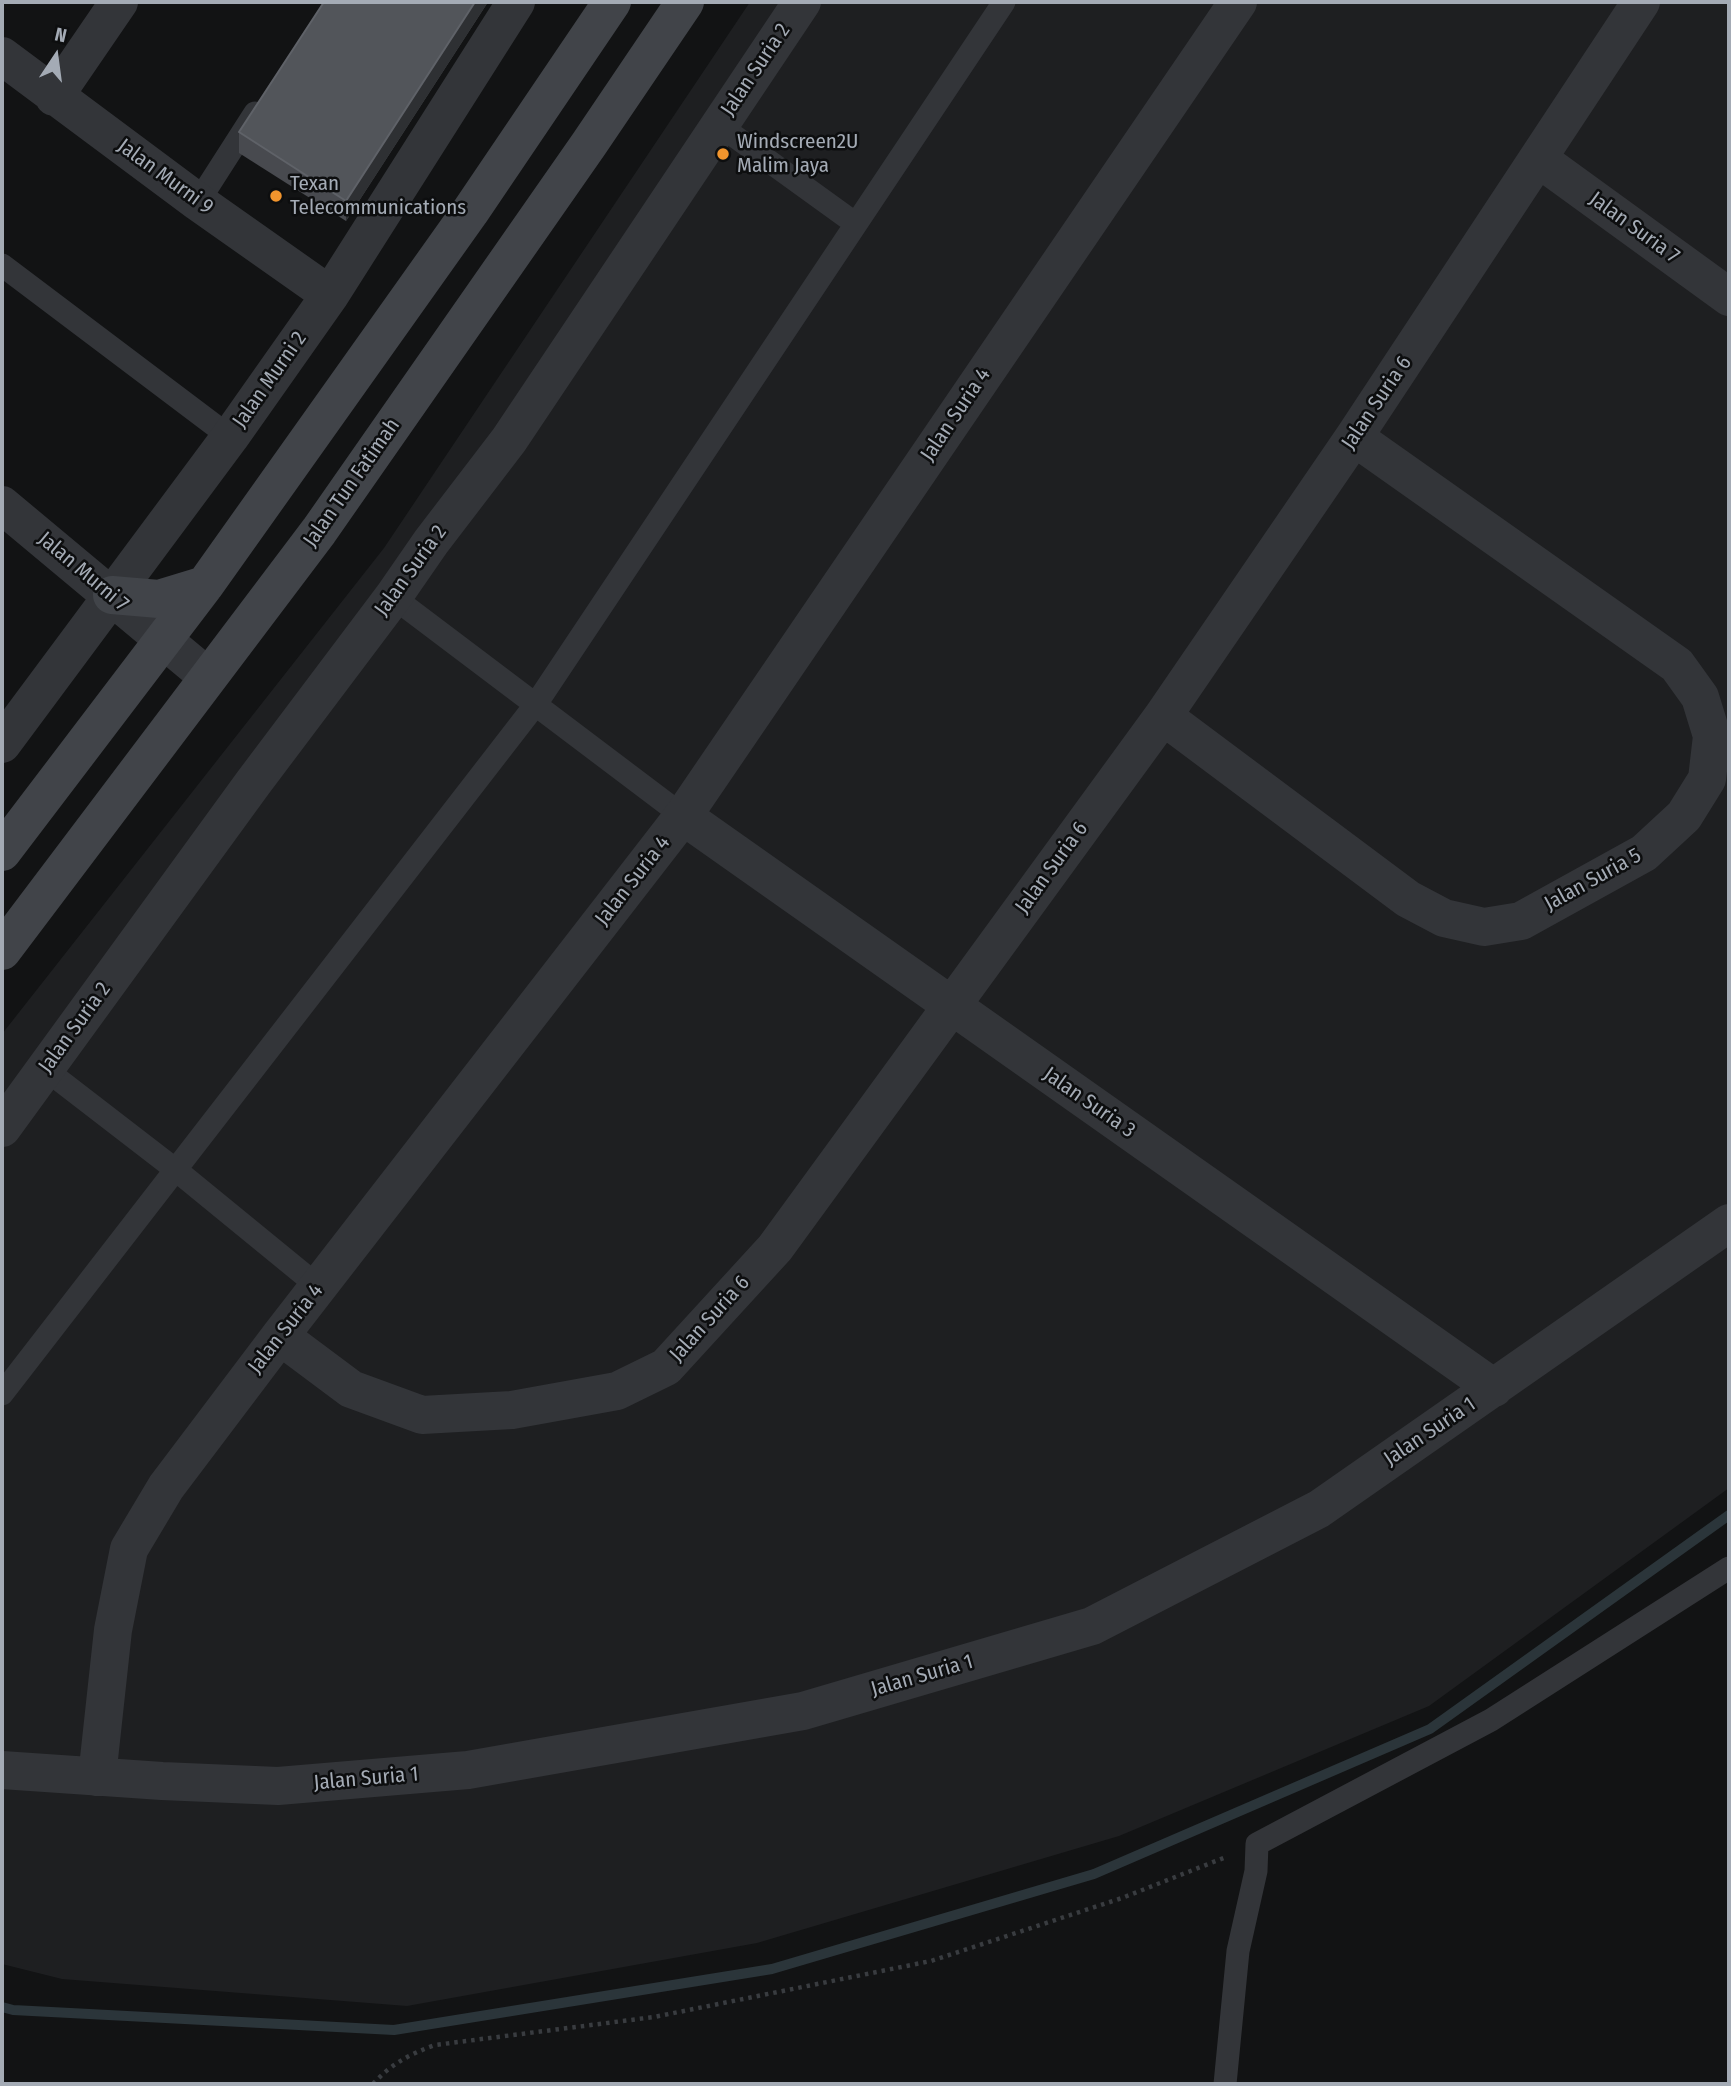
<!DOCTYPE html>
<style>
body{margin:0}
#map{position:relative;width:1731px;height:2086px;overflow:hidden;background:#121314;font-family:"Fira Sans Condensed",sans-serif}
canvas{display:block}
.frame{position:absolute;inset:0;border:4px solid #a4abb5;pointer-events:none}
.north{position:absolute;left:21px;top:21px;width:70px;height:70px;-webkit-text-stroke:5px #0d0e0f;paint-order:stroke;rotate:13deg;font-size:19px;font-weight:700;line-height:28px;text-align:center;color:#a4abb5}
.north::after{content:'';display:block;margin:auto;width:24px;height:32px;background:#a4abb5;clip-path:polygon(50% 0,100% 100%,50% 72%,0 100%)}
</style>
<div id="map">
<canvas width="1731" height="2086"></canvas>
<div class="frame"></div>
<div class="north">N</div>
</div>
<script>
const ctx = document.querySelector('canvas').getContext('2d');
ctx.lineJoin = 'round';
function paint(path, color) { ctx.fillStyle = color; ctx.fill(path, 'evenodd'); }
function trace(path, color, width, dash) { ctx.strokeStyle = color; ctx.lineWidth = width; ctx.lineCap = dash ? 'butt' : 'round'; ctx.setLineDash(dash || []); ctx.stroke(path); }
function write(font, color, halo, rows, align = 'center') {
  ctx.font = font + ' "Fira Sans Condensed",sans-serif'; ctx.lineWidth = 5; ctx.setLineDash([]); ctx.textBaseline = 'middle'; ctx.strokeStyle = halo; ctx.fillStyle = color; for (const [text, x, y, turn = 0] of rows) {
    ctx.save(); ctx.translate(x, y); ctx.rotate((+turn || 0) * Math.PI / 180); ctx.textAlign = isNaN(turn) ? turn : align; if (halo) ctx.strokeText(text, 0, 0); ctx.fillText(text, 0, 0); ctx.restore();
  }
}
paint(new Path2D(`
 M750,2H1729V1488L1429,1706L1119,1836L757,1943L407,2006L62,1979L2,1964V1034L384,548Z`), '#1e1f21');
trace(new Path2D(`
 M2,2007L13,2010L394,2030L772,1969L1094,1874L1430,1729L1729,1515`), '#2b353a', 10);
trace(new Path2D(`
 M373,2084C391,2064 410,2054 435,2045L654,2017L931,1961L1122,1898L1226,1857`), '#393c40', 4.5, [3.5, 5]);
trace(new Path2D(`
 M719,125L856,224
 M198,202L255,113
 M2,265L230,437
 M393,597L683,816
 M45,1069L176,1170L319,1287
 M2,1394L536,704L1004,2
 M1225,2084L1238,1951L1256,1871L1257,1844L1491,1720L1729,1568`), '#333539', 23);
trace(new Path2D(`
 M2,56L198,202L330,295
 M54,97L119,2
 M1539,159L1729,297
 M2,505L208,677
 M1163,716L1408,899L1444,918L1484,927L1521,921L1644,853L1684,816L1707,779L1712,736L1700,697L1677,665L1354,437
 M2,744L230,437L330,295L516,2
 M683,816L1494,1388
 M2,1128L253,783L393,597L431,542L509,440L802,2
 M280,1336L351,1389L422,1415L512,1410L617,1391L666,1367L775,1248L1163,716L1354,437L1641,2
 M2,1770L162,1781L278,1786L468,1770L803,1711L1092,1626L1319,1509L1729,1223
 M97,1777L113,1630L129,1549L166,1487L280,1336L683,816L1238,2`), '#333539', 38);
trace(new Path2D(`
 M112,595L159,599L205,585
 M2,852L205,585L470,212L612,2
 M2,951L319,531L589,144L685,2`), '#414449', 38);
paint(new Path2D(`
 M488,2L346,221L239,153V132Z`), '#484a4f');
paint(new Path2D(`
 M475,2H488L346,221V201Z`), '#2e3033');
const building = new Path2D(`
 M324,2H475L346,201L239,132Z`);
paint(building, '#52555a');
trace(building, '#5f6268', 2);
for (const [x, y, r, color] of [
 [723,154,7,"#f2952d"],
 [276,196,7,"#f2952d"]
]) { const dot = new Path2D(); dot.arc(x, y, r, 0, 2 * Math.PI); ctx.fillStyle = color; ctx.fill(dot); trace(dot, '#0d0e0f', 2.5); }
write('21px', '#a4abb5', '#0d0e0f', [
 ["Jalan Suria 2",756,70,-56],
 ["Jalan Murni 9",165,177,36],
 ["Jalan Suria 7",1634,228,36],
 ["Jalan Murni 2",270,380,-55],
 ["Jalan Suria 6",1377,403,-56],
 ["Jalan Suria 4",956,415,-56],
 ["Jalan Tun Fatimah",352,483,-55],
 ["Jalan Suria 2",411,571,-54],
 ["Jalan Murni 7",83,572,40],
 ["Jalan Suria 6",1052,868,-54],
 ["Jalan Suria 5",1593,880,-29],
 ["Jalan Suria 4",633,881,-52],
 ["Jalan Suria 2",75,1028,-54],
 ["Jalan Suria 3",1089,1103,35],
 ["Jalan Suria 6",710,1319,-48],
 ["Jalan Suria 4",286,1329,-52],
 ["Jalan Suria 1",1430,1432,-34],
 ["Jalan Suria 1",922,1676,-16],
 ["Jalan Suria 1",366,1779,-5]
]);
write('21px', '#a4abb5', '#0d0e0f', [
 ["Windscreen2U",737,142],
 ["Malim Jaya",737,166],
 ["Texan",290,184],
 ["Telecommunications",290,208]
], 'left');
</script>
